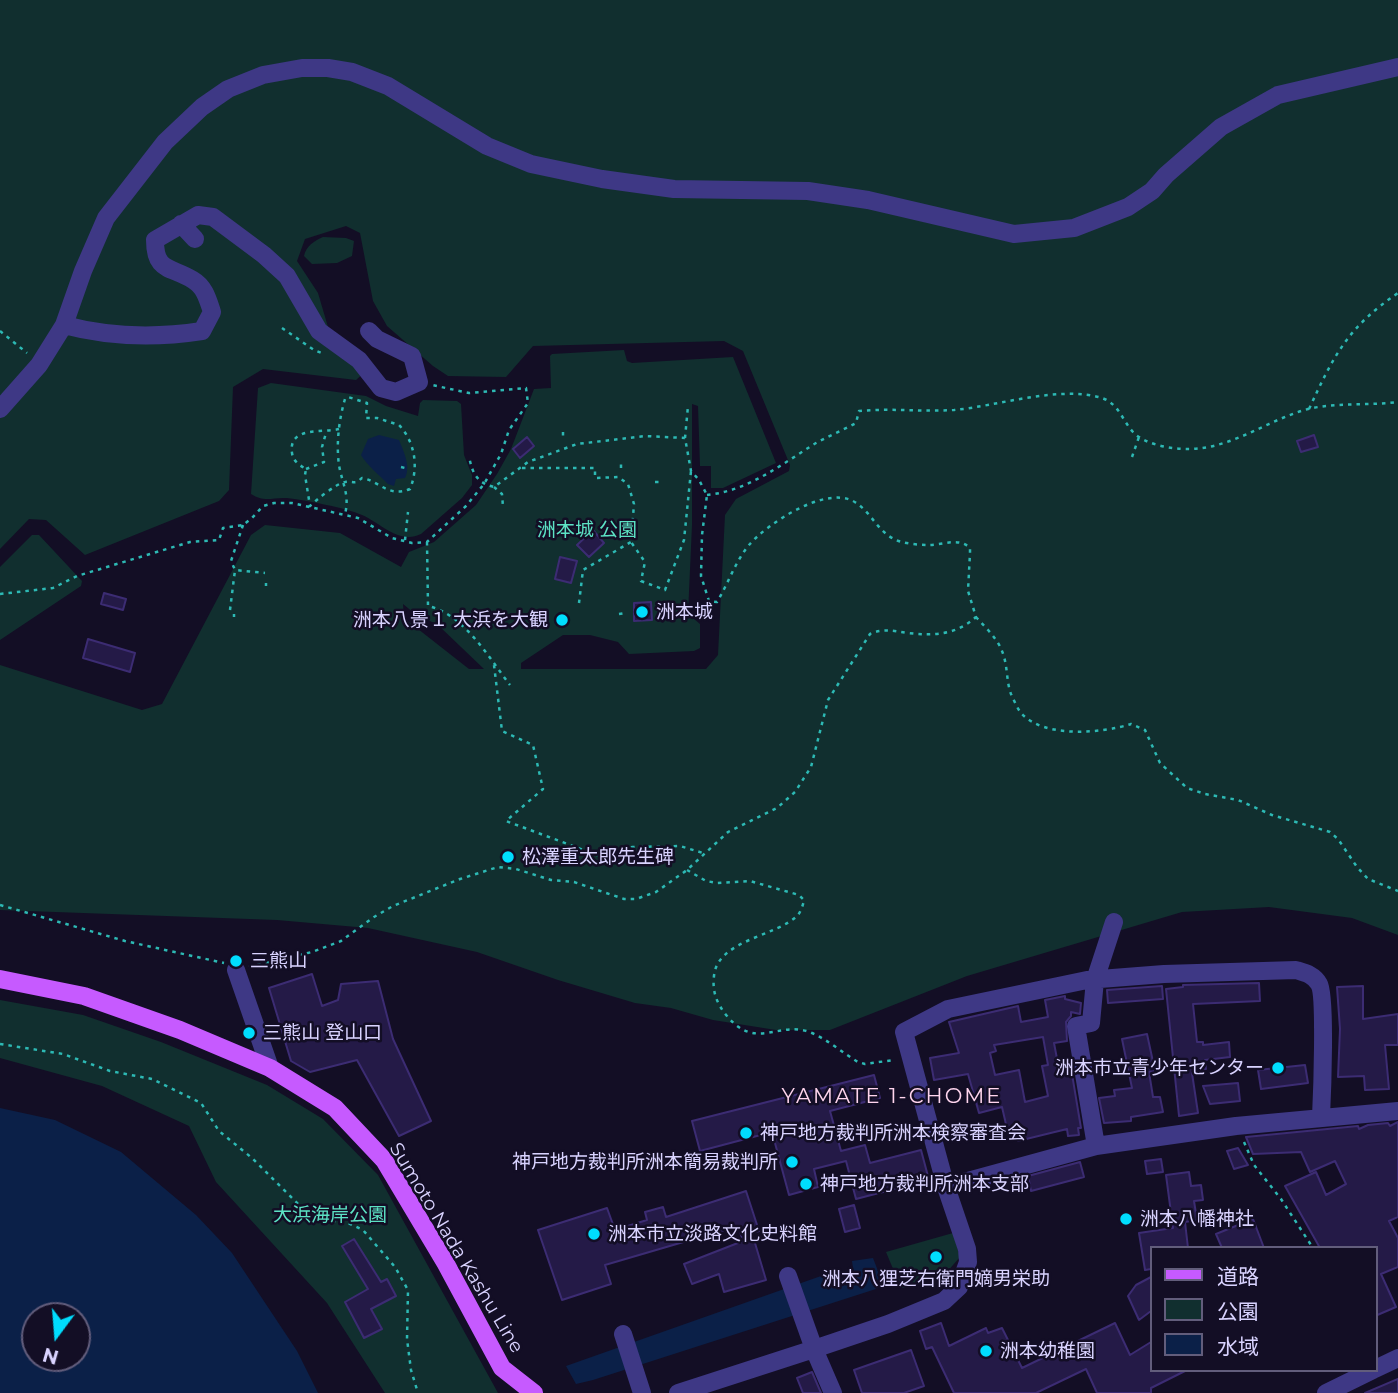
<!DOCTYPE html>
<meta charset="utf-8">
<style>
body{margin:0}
#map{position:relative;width:1398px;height:1393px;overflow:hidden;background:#130e25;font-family:Montserrat,"Noto Sans JP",sans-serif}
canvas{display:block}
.legend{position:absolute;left:1150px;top:1246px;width:228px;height:126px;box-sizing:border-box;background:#130e25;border:2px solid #625d7c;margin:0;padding:9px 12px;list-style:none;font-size:21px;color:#d9d3ff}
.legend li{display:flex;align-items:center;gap:14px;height:35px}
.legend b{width:35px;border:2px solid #625d7c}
.north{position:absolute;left:21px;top:1302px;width:70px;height:70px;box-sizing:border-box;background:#130e25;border:2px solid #625d7c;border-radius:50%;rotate:196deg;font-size:19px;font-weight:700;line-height:28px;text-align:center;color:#d9d3ff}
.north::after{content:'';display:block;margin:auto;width:24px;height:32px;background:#00ddfe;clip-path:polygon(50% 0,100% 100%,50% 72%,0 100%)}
</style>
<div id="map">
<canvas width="1398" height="1393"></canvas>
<ul class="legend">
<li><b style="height:9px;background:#c65aff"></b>道路</li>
<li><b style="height:19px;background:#112f2f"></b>公園</li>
<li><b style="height:19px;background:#0b2048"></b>水域</li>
</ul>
<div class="north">N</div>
</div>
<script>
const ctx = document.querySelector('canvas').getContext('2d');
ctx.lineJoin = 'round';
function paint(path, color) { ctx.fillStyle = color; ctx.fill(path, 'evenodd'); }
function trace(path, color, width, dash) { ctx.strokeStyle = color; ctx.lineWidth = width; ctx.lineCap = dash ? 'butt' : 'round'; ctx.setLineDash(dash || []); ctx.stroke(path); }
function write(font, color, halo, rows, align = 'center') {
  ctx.font = font + ' Montserrat,"Noto Sans JP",sans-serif'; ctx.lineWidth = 5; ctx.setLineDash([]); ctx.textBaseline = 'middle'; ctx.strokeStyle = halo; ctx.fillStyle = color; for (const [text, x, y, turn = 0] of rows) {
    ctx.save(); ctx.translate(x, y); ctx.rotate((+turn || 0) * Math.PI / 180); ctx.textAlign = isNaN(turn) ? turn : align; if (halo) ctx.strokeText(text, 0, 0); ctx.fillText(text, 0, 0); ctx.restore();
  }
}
paint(new Path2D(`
 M0,0H1398V935L1352,918L1269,907L1182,912L967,976L830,1030H776L713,1020L671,1008L635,1003L558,980L477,952L368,928L277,920L0,910V665L142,710L162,704L251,535L265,525L340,533L401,567L409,552L434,542L476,505L497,474L511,449L534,389L551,388L550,356L552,354L624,350L627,361L632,363L733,357L776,463L723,488H711V466H700L698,406L692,404V525L688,614L700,624V648L694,651L629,654L618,642L590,635H563L521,663V669H706L718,655L725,515L736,499L789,471L790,465L743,351L724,341L533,346L506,377L448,376L433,366L387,326L373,301L360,233L346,226L305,239L297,261L318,293L328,327L369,368L356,380L263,369L233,387L229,490L219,501L85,555L46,520L29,519L0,549ZM403,604L414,613L438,625L484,669H469L404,618Z
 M323,237L346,238L354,241L352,256L337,263L312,264L304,256C306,246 314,241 323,237Z
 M271,383L366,396L386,406L418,416L420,403L423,400L457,401L461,404L464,455L472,475V485L462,498L421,534C399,545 381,523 362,515C346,508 305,500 287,498C272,497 265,503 251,494L258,388Z
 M32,535H39L82,581L81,586L0,640V567Z
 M0,1000L83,1015L161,1042L267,1085L323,1119L378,1175L498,1393H385L327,1303L216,1182L189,1126L102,1086L0,1058Z
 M953,1233L960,1257L946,1273L906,1288H901L886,1252Z`), '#112f2f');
paint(new Path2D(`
 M379,435L399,440C404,452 411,467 405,478L396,479L394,486L388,484C380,476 366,464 361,455L368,439Z
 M0,1108L55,1120L121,1152L196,1215L232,1253L297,1351L318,1393H0ZM77,1316V1358H35V1316Z
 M873,1258L878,1271L879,1288L593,1380L576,1384L566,1366L821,1276L827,1283L854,1275L852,1261Z`), '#0b2048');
const building = new Path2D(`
 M1314,435L1318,447L1301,452L1297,441Z
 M527,437L534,446L520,458L513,449Z
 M593,530L604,543L589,557L577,545Z
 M560,557L577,561L571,583L555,579Z
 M104,593L126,599L123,610L101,604Z
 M651,602L652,620L634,621V603Z
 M88,639L135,653L130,672L83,658Z
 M312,974L322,1006L338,1000L341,984L378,981L393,1039L431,1121L399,1136L357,1060L310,1072L291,1061L269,988Z
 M1259,983L1260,1001L1193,1004L1197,1042H1203V1045L1229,1042L1230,1057L1205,1060L1206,1069L1192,1073L1198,1113L1179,1116L1166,989L1183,987V985Z
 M1162,986L1163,999L1108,1003L1107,990Z
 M1363,986V1019L1398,1014V1045H1385L1389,1089L1365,1090L1364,1076L1338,1077L1340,1029L1337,987Z
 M1065,996V999L1081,1003L1080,1014L1071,1012V1016L1066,1022L1067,1041L1054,1043L1058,1064L1070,1062L1081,1128H1078L1079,1135L1068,1136L1067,1129L1018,1141L1015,1131L1008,1133L1002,1107L979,1113L968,1074L934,1080L930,1058L959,1053L949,1022L1018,1006L1021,1022L1048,1017L1045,1000ZM1043,1037L1048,1065L1042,1066L1048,1096L1025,1102L1019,1070L995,1075L990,1053L996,1051L994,1045Z
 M1147,1034L1155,1071L1149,1072L1153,1097H1160L1163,1112L1131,1117V1121L1104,1123L1099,1098L1115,1096L1114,1090L1132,1088L1122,1039Z
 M1305,1065L1308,1083L1261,1089L1258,1070Z
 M874,1075L880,1098L830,1111L841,1151L865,1145L870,1163L921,1150L929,1180L856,1199L846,1161L814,1169L818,1187L789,1195L772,1132L700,1151L692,1121Z
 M1238,1083L1240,1101L1210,1104L1203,1086Z
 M1398,1122V1217L1389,1221L1398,1238V1267L1381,1274L1396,1307L1375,1316V1248H1320L1285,1186L1316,1172L1326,1195L1346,1184L1335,1161L1310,1172L1301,1152L1253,1154L1246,1137L1358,1126L1359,1129L1368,1125L1388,1123L1390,1126Z
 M1238,1148L1248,1165L1234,1169L1227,1151Z
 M1161,1159L1163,1172L1147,1174L1145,1161Z
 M1080,1162L1084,1177L1031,1191L1028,1176Z
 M1189,1172L1191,1186L1201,1185L1203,1200L1194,1201L1197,1220L1185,1222L1188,1248H1151V1269L1145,1270L1139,1233L1173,1228L1166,1175Z
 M746,1191L759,1231L752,1233L766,1280L724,1292L719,1274L692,1284L684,1264L743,1241L738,1226L605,1265L611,1284L562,1300L538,1230L607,1208L615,1230L647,1220L645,1212L663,1207L666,1217Z
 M854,1205L860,1228L845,1232L839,1209Z
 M1253,1219L1264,1248H1222L1216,1234Z
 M354,1239L381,1282L387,1279L396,1296L371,1309L382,1329L364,1338L345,1302L368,1289L342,1246Z
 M1151,1277V1311L1139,1320L1128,1296L1136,1285Z
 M941,1323L949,1346L986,1328L988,1333L1002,1328L1022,1368L1115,1323L1130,1355L1151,1342V1370H1187L1151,1388V1393H1097L1086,1369L1036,1393H954L932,1347L926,1349L920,1331Z
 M911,1350L924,1386L904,1393H862L854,1370Z
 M812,1372L821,1393H803L797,1378Z
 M1398,1379V1393H1365Z`);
paint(building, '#241a47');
trace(building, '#3c2c73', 2);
trace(new Path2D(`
 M282,328L314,350L324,354
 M0,331L27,353
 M1309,409C1334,355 1348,327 1398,293
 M339,429C323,433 288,426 292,453C293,461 299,465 306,469L305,475L310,506C316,500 337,483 345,482C349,481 353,483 357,482L362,478C379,481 389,498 410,489C419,467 415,442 399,425L377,418H366L367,403L348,397L345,399C339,419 336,444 339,465C342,483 350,495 345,514
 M563,432V436
 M685,438L688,406
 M1132,457L1139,437
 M401,467L409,469
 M522,468H595V478L618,477L628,484L634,504L631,542L645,562L641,581L665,590L684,540L691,471
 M621,468V462
 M306,469L324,462L322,447L326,433
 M655,482H659
 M494,487L502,494L503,507
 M707,495C748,491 782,464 816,443C829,436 843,430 856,423L859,411C891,408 923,412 954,410C998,406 1059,385 1102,398C1119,404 1122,420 1133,432C1145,445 1172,449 1188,449C1232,449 1267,420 1308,409C1338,402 1368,406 1398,402
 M243,525L231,561L235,570L265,573
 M405,540L408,512
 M427,542L428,606C464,614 489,658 510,685
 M266,586V583
 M0,594L53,588L77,576L190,542L219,540L223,528L243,525L252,518L263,506L274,503H292L358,518L392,538L412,543L427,542L466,506L484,484L501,454L509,430L528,403L526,388L469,393L432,385
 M579,603L583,570L631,542
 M230,610L235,570
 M619,614L625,613
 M234,617V614
 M976,617C985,627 997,638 1002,651C1008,665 1006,681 1011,694C1014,700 1017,708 1021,713C1044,739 1103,733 1131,724L1145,730L1160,763L1187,788L1205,794L1238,800L1272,815L1330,832L1338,839L1357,867L1368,879L1398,891
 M494,665L502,731L533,745L543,789L506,821L613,861L632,847L680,846L703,853
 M687,870L706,881L717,883L750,881L799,895L804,900C803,905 801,911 798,915C778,936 717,940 714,976C712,992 717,1004 727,1016C757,1052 779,1019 812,1033C828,1040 843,1053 858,1062L865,1064L894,1060
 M0,905L125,941L224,963
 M249,967L312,952L341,941L374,917L393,906L460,879L498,867L516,869L551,880L574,882L624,899H636L656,892L687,870L728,832L777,808L795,792L811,767L828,700L870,634C883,628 894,631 908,633C934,636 956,635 976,617L968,591L970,553V548C959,537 942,545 929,545C920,545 910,544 902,542C878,536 873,512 853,501C824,486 767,524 749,545C735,562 728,584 717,602L709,601L701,576L702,535L707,495L699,480L691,471L685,438L645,436L577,444L528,462L494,487C477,483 472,473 469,456
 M0,1044L63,1054L110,1071L152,1079L201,1103L219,1131L252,1158L299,1205L319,1219L348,1223L363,1230L395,1267L408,1290L407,1339L411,1370L418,1393
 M1244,1142L1254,1165L1281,1199L1313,1248`), '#2db9b4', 2.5, [3.5, 5]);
trace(new Path2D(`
 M181,224L195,239
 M64,325C109,337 156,338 202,331L212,312C208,300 205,287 193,280C170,266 155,272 155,240L198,215L213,217L264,255L287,276L319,331L359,360L381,388L396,392L419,382L412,356L377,339L369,331
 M0,409L39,365L64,325L83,271L106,218L165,142L202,107L228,89L263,75L302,68H328L352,72L388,86L487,146L531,164L602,179L674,189L808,191L868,200L1014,234L1074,228L1128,207L1152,191L1166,175L1221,127L1278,95L1398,67
 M236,970L270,1068
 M1096,1146L1076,1026L1091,1023L1095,980L1114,922
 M946,1187L1096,1146L1236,1126L1398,1111
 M788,1276L814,1349L888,1324L944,1301L959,1287L968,1262L967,1249L946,1187L904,1032L948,1009L1087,980L1164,974L1296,970C1306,973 1314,975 1319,984C1326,995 1322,1097 1321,1117
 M623,1334L642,1393
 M1375,1369L1398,1358
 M678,1393L814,1349L833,1393
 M1326,1393L1373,1370`), '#3e3885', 18);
trace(new Path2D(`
 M0,979L84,996L180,1030L270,1068L335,1108L384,1160L446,1264L502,1368L534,1393`), '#c65aff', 18);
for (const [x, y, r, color] of [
 [642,612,7,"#00ddfe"],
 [562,620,7,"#00ddfe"],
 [508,857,7,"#00ddfe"],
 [236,961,7,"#00ddfe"],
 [249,1033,7,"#00ddfe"],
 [1278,1068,7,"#00ddfe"],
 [746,1133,7,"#00ddfe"],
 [792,1162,7,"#00ddfe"],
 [806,1184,7,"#00ddfe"],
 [1126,1219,7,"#00ddfe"],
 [594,1234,7,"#00ddfe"],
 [936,1257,7,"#00ddfe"],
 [986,1351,7,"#00ddfe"]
]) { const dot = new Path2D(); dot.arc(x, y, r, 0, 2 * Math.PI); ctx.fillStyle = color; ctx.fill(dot); trace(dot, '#130e25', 2.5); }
write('19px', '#5ce2c4', '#130e25', [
 ["洲本城 公園",587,530],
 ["大浜海岸公園",330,1215]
]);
write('19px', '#d9d3ff', '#130e25', [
 ["洲本城",656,612],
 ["洲本八景１ 大浜を大観",548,620,"right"],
 ["松澤重太郎先生碑",522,857],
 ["三熊山",250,961],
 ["三熊山 登山口",263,1033],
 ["洲本市立青少年センター",1264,1068,"right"],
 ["神戸地方裁判所洲本検察審査会",760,1133],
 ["神戸地方裁判所洲本簡易裁判所",778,1162,"right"],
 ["神戸地方裁判所洲本支部",820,1184],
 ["洲本八幡神社",1140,1219],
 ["洲本市立淡路文化史料館",608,1234],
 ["洲本八狸芝右衛門嫡男栄助",936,1279,"center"],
 ["洲本幼稚園",1000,1351]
], 'left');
write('19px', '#d9d3ff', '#130e25', [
 ["Sumoto Nada Kashu Line",456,1248,59]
]);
ctx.letterSpacing = '2px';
write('21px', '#ffd5ee', '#130e25', [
 ["YAMATE 1-CHOME",892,1097]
]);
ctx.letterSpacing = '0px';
</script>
